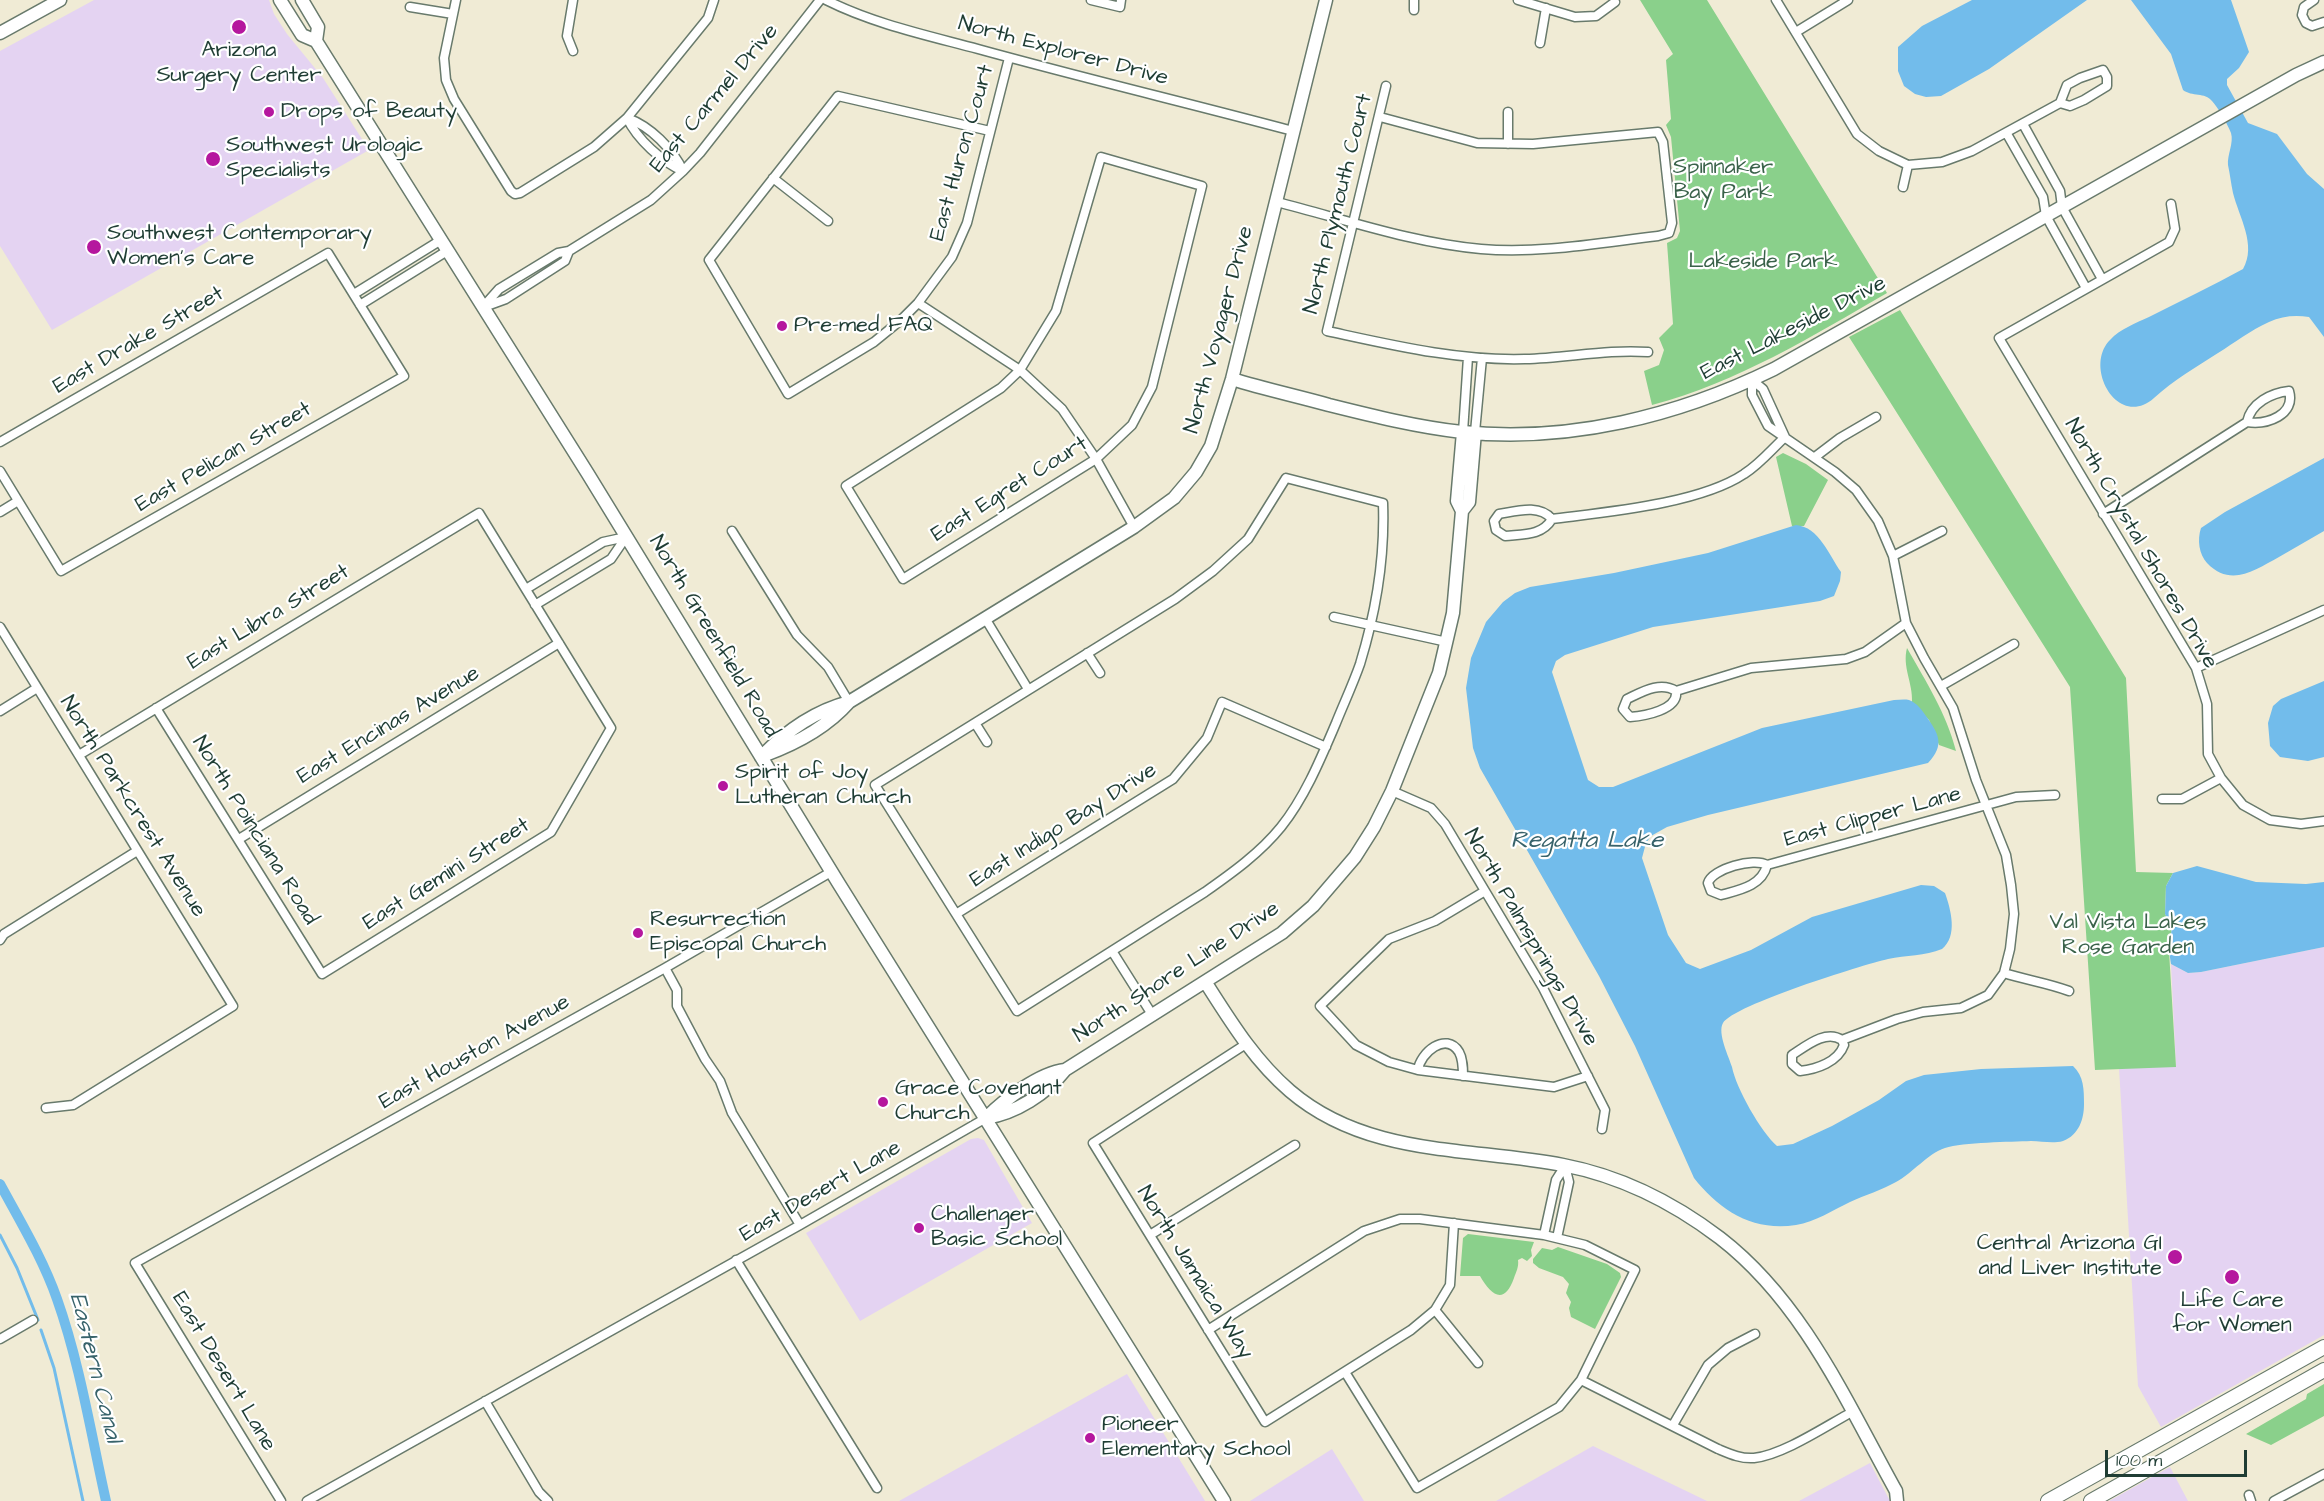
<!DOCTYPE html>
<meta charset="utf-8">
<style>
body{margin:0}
#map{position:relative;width:2324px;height:1501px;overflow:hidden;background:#f0ebd5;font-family:"Architects Daughter",sans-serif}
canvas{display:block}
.scale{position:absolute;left:2105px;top:1450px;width:142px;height:27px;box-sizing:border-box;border:3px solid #1f3d34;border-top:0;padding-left:8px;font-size:18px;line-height:21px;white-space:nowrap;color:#1f3d34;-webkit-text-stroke:4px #fff;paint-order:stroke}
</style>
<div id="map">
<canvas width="2324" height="1501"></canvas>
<div class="scale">100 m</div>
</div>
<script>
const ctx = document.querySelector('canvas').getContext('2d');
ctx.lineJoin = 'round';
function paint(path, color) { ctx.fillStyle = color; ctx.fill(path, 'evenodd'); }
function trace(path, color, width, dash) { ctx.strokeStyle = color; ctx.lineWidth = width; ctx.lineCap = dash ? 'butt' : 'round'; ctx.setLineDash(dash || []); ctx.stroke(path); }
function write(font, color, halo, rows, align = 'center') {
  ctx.font = font + ' "Architects Daughter",sans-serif'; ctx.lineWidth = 4.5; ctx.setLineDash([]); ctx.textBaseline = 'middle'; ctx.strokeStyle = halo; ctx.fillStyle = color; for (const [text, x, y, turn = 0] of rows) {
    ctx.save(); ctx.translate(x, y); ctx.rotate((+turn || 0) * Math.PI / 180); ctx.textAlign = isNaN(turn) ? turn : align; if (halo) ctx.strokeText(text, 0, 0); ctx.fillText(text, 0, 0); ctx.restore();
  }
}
paint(new Path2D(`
 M94,0H269L274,14L287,34L323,78L369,150L52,330L0,246V51Z
 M2324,947V1335L2161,1427L2138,1386L2119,1068L2176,1066L2171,964L2188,973L2201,972Z
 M978,1138L984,1140L1032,1223L860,1321L806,1233L971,1139Z
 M1127,1374L1205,1501H899Z
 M1593,1446L1707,1501H1496Z
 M1332,1449L1364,1501H1250Z
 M1870,1463L1890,1501H1799Z
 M2170,1467L2188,1501H2109Z`), '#e4d3f2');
paint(new Path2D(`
 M1640,0H1707L1887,293C1811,337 1738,382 1652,405L1644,371L1659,365L1664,350L1659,338L1673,324L1667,243L1677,238L1680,231L1671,137L1666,125L1671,119L1666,60L1673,54Z
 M1900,310L2126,678L2136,872L2173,873L2166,886L2165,914L2172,926L2169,951L2176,1067L2095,1070L2070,687L1849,337Z
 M1783,453L1806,464L1828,480L1804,526H1792L1776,457Z
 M1907,648C1926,682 1946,712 1956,751L1939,745L1929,720L1912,702C1913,683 1902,667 1907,648Z
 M1468,1234L1534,1242L1531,1250L1532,1256L1527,1261L1522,1258L1518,1260C1519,1267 1516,1272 1514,1278C1504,1306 1491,1295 1480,1276H1460L1463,1238Z
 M1558,1247L1607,1264L1620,1273L1621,1277L1595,1329L1571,1317L1569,1308L1571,1302L1566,1293L1569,1284L1563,1277L1539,1268L1533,1263V1259L1542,1248L1552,1250Z
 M2324,1384V1416L2271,1445L2246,1434L2306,1399L2307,1394Z`), '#8ad08b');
paint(new Path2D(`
 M1972,0H2087L1989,69L1941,96L1926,97L1915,94L1904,86L1898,71V47L1922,26Z
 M2131,0H2231L2249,52L2239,68L2227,79V85L2248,123L2277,134L2307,174L2324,189V337L2309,317C2295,315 2282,316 2269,322C2251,330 2234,343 2218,353C2196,367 2174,380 2154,398C2118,430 2083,367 2110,340C2120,329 2136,323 2149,317C2180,301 2212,286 2243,269C2257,245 2239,217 2233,193C2231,184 2230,174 2228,165C2227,155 2234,143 2231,133C2227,123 2219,109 2212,101C2205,92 2192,97 2183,90L2171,54Z
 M2324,458V531C2309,540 2294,548 2279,557C2255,570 2231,588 2207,563C2199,554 2197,540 2201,528L2225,512Z
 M1796,525C1819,527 1829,555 1841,572L1840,581L1834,596L1820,601L1653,627L1565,655L1556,661L1552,672L1588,780L1599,787H1613L1762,728L1894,700C1899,700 1904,699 1909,700C1917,703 1922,710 1926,716C1939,734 1945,745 1928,763L1708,815L1667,827L1651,836L1646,843L1642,858L1668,935L1686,963L1700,969L1751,950L1812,917L1921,885L1934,886L1945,893C1951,910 1958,936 1942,949C1925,956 1906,955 1888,959C1862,965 1734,1005 1723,1023C1717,1033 1729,1057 1732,1067C1736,1088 1761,1132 1777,1146L1793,1144L1832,1126L1879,1100L1906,1081L1924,1075L1981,1069L2073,1066C2084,1076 2084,1090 2084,1104C2084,1119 2079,1135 2063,1141C2052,1144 2042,1141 2031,1141C2011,1142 1963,1142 1945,1148C1927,1154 1913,1173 1896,1182C1882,1190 1865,1195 1850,1202C1833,1210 1815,1222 1796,1225C1753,1232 1719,1210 1694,1178L1635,1046L1599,976L1480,768L1473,748L1466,688L1471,658L1486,622L1503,602L1515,593L1530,587L1614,573L1708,553Z
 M2324,681V757L2308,761L2280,757L2270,746L2268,723L2273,706L2281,699Z
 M2197,866L2256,882L2306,884L2324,882V947L2201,972L2188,973L2171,964L2169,951L2172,926L2165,914L2166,886L2173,873Z`), '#72bceb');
trace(new Path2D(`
 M0,1235L17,1268L38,1320
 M41,1330L54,1368L83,1501`), '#72bceb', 3);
trace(new Path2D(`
 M0,1184C20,1221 43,1259 57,1299C80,1364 91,1434 106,1501`), '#72bceb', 10);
const street = new Path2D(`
 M456,0L444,58L446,80L454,99L511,191L515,194L520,193L594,147L627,118L708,18L714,0
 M826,0C874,24 926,35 978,49C1083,78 1188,103 1293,131
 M1091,0L1120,7L1121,0
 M1414,0V10
 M1518,0L1575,17L1596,16L1615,2
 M1776,0L1857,134L1879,151L1908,165
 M2314,0L2304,7L2302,15L2306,23L2312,26L2324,22
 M410,7L453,14
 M1796,32L1848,0
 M1540,43L1546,8
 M573,51L567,36L573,0
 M1386,86L1327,331C1392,345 1458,361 1525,359C1567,358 1607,349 1648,352
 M627,118C650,126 673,149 683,171
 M627,118C637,139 662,162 683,171
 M2023,124L2060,191L2062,207L2102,279
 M990,131L838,96L709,260L788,394L874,342L901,320L918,303L952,257L967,223L1009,58
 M2007,134L2043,197L2046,216L2086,288
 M1508,144V112
 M1101,157L1202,186L1152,387L1132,425L1096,459L903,579L846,486L1001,388L1020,370L1056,311Z
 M1908,165L1942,162L1972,151L2060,103L2067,85L2080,78L2103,70L2107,77V86L2084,100L2070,106L2060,103
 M773,178L828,221
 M1903,187L1908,165
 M1277,202C1344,219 1412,243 1481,249C1540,254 1599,243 1658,236L1669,233L1672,223L1663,142L1658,132L1533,144L1477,143L1380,117
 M2171,204L2175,229L2169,242L1999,338L2196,668L2207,704L2208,754L2221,778L2243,805L2270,820L2301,824L2324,821
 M354,294L441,240
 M918,303L1020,370L1062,409L1096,459L1134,527
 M360,305L447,251
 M483,307L499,289L558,253L569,251L651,200L683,171L700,153L820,0
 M484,307L506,299L565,261L569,251
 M1752,380V395L1768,426L1835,472L1856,490L1878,521L1893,556L1906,623L1924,658L1953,708L1976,780L2006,855L2011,885L2014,914L2010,949L2004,973L1988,995L1961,1008L1923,1012L1897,1019L1842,1040C1826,1029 1806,1046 1792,1055V1064L1800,1071C1817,1069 1838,1062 1844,1045L1842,1040
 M1752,380L1763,389L1785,437
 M1463,432L1468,357
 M1475,432L1482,358
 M0,442L328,253L404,376L61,571L0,471
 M1815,457L1840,438L1876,417
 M1286,478L1383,503C1385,557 1376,612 1360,664C1353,684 1344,703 1336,723C1321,758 1305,797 1281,827C1260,853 1232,873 1205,892L1017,1011L875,785L1175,599L1213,571L1248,539Z
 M0,512L18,501
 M2103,514L2247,422C2267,425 2296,415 2289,391C2271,393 2251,403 2247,422
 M1552,519C1539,504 1517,511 1499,514L1494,521L1496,530L1505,536C1523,534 1542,536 1552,519C1606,512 1699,504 1744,474C1760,464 1771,450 1785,437
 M732,531L797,635L828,667L849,702
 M1893,556L1942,531
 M526,589L603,542L626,537
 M535,605L611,559L626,537
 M1334,617L1447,642
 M985,618L1028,689
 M0,627L233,1006L73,1105L46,1108
 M1087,653L1100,673
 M2196,668L2324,610
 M1941,686L2014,644
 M1676,691C1679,710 1644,716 1630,717L1623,709L1627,699C1642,692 1660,681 1676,691L1751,668L1846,659L1865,652L1906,623
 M0,711L37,688
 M975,723L987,742
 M79,755L479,513L611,728L551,832L322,974L156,708
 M1392,791L1431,808L1445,824L1543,988L1605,1110L1602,1129
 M2162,799H2182L2221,778
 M239,839L559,643
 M1767,865C1762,886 1739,890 1721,895L1711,891L1708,883C1712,869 1754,857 1767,865L2016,797L2055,795
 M1485,891L1435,921L1389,939L1320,1006L1356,1045L1389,1062L1418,1070L1554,1087L1588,1076
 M956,914L1173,779L1207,738L1222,702L1326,747
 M0,940L4,934L137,851
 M1112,951L1153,1016
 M665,968L677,990V1006L705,1059L720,1081L732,1113L800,1225
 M2004,973C2026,980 2048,983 2069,991
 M1246,1044L1093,1143L1265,1422L1411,1330L1435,1310L1450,1285L1454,1223
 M1418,1070C1420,1053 1446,1031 1459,1052C1463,1059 1463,1068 1463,1076
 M1150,1235L1295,1145
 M1544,1235L1556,1180L1565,1166
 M1557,1238L1569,1182L1565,1166
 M736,1260L877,1488
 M1435,1310L1478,1363
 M1208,1330L1364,1231L1400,1219H1420L1544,1235L1585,1245L1635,1270L1581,1380L1559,1407L1417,1488L1345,1372
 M0,1339L33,1320
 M1581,1380L1718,1449C1730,1454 1741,1459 1754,1458C1783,1455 1826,1426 1852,1412
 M485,1401L539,1492L548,1501
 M1673,1425L1708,1365L1728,1348L1755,1334
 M2249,1495L2251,1501
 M281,1501L135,1263L665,968L831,872
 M307,1501L800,1225L986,1118
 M2274,1501L2324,1474`);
const secondary = new Path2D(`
 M280,0L302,35L316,41L588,474L839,884L1224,1501
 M302,0L318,27L316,41
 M0,33L60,0
 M1232,379C1264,389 1297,396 1329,405C1373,416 1417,427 1462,432C1569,443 1678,416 1774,369L2296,75L2324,62
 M1462,511L1457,501L1463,432
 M765,755C795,744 827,727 849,702
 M761,757C785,732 815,711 849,702L1134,527L1174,498L1196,472L1211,446L1232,379L1326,0
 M1206,983C1231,1022 1254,1060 1290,1091C1367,1157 1469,1147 1563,1165C1620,1176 1674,1203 1720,1238C1803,1302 1846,1401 1896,1491L1897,1501
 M986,1118C1016,1113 1046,1094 1065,1070L1282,933L1313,906L1355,857L1374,827L1392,791L1439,673L1453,613L1462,511L1469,502L1475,432
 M986,1118C1004,1100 1039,1073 1065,1070`);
const primary = new Path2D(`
 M2048,1501L2324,1347
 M2091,1501L2324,1370`);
trace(street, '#687a6c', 11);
trace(secondary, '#687a6c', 15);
trace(primary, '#687a6c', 16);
trace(street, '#fff', 8);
trace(secondary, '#fff', 12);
trace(primary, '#fff', 14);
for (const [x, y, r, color] of [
 [239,27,8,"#b5179e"],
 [269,112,6,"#b5179e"],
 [213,159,8,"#b5179e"],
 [94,247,8,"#b5179e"],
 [782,326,6,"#b5179e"],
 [723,786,6,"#b5179e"],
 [638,933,6,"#b5179e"],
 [883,1102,6,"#b5179e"],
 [919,1228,6,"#b5179e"],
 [2175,1257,8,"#b5179e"],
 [2232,1277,8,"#b5179e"],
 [1090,1438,6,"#b5179e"]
]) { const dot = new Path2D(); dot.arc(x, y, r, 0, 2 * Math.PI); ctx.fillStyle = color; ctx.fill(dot); trace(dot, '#fff', 2); }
write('22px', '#1f3d34', '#fff', [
 ["Arizona",239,51,"center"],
 ["Surgery Center",239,76,"center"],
 ["Drops of Beauty",281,112],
 ["Southwest Urologic",226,146],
 ["Specialists",226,171],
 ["Southwest Contemporary",107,234],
 ["Women’s Care",107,259],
 ["Pre-med FAQ",794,326],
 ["Spirit of Joy",735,773],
 ["Lutheran Church",735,798],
 ["Resurrection",650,920],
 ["Episcopal Church",650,945],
 ["Grace Covenant",895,1089],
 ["Church",895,1114],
 ["Challenger",931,1215],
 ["Basic School",931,1240],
 ["Central Arizona GI",2162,1244,"right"],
 ["and Liver Institute",2162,1269,"right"],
 ["Life Care",2232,1301,"center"],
 ["for Women",2232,1326,"center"],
 ["Pioneer",1102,1425],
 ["Elementary School",1102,1450]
], 'left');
write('22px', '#1f3d34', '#fff', [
 ["North Explorer Drive",1063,52,15],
 ["East Carmel Drive",715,99,-50],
 ["East Huron Court",963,153,-74],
 ["North Plymouth Court",1339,204,-76],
 ["East Lakeside Drive",1794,329,-27],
 ["North Voyager Drive",1220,330,-75],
 ["East Drake Street",139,341,-30],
 ["East Pelican Street",224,458,-30],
 ["East Egret Court",1010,490,-32],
 ["North Crystal Shores Drive",2140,544,60],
 ["East Libra Street",269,618,-31],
 ["North Greenfield Road",713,637,59],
 ["East Encinas Avenue",389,726,-31],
 ["North Parkcrest Avenue",132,807,58],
 ["East Clipper Lane",1873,818,-15],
 ["East Indigo Bay Drive",1064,826,-32],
 ["North Poinciana Road",254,831,58],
 ["East Gemini Street",447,875,-32],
 ["North Palmsprings Drive",1530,938,60],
 ["North Shore Line Drive",1177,973,-33],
 ["East Houston Avenue",475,1053,-29],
 ["East Desert Lane",821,1192,-30],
 ["North Jamaica Way",1194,1273,58],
 ["East Desert Lane",223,1372,59]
]);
write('22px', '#3a624a', '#fff', [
 ["Spinnaker",1723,168],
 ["Bay Park",1723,193],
 ["Lakeside Park",1763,262],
 ["Val Vista Lakes",2128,923],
 ["Rose Garden",2128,948]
]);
write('italic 24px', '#38636b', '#fff', [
 ["Regatta Lake",1587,842],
 ["Eastern Canal",94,1368,76]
]);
</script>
